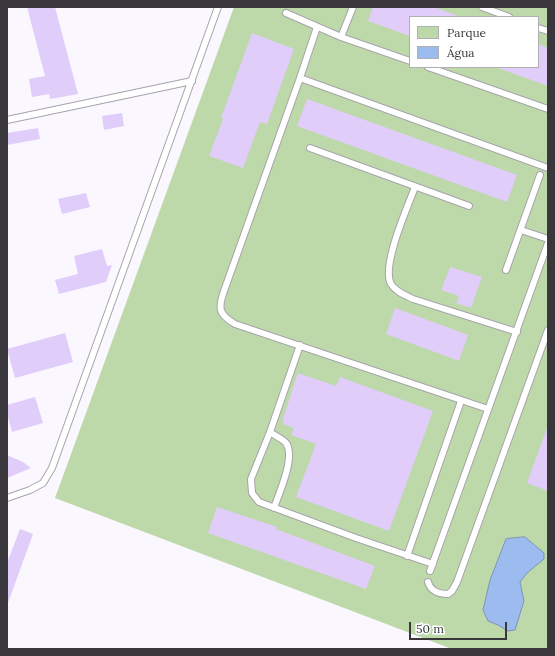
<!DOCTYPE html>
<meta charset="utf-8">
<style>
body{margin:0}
#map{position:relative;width:555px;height:656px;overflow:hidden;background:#faf7ff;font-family:Lora,serif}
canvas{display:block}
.frame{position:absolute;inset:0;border:8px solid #39373b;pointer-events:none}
.legend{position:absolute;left:409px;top:16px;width:130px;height:52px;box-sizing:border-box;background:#fff;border:1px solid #b0afb1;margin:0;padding:5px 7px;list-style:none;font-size:12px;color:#39373b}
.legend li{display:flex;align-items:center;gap:8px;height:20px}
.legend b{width:20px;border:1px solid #b0afb1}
.scale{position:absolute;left:409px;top:622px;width:98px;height:18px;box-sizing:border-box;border:2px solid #39373b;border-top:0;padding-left:5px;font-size:12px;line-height:14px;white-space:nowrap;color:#39373b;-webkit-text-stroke:3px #fff;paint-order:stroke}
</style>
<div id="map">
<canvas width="555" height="656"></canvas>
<div class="frame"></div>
<ul class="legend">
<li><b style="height:11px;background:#bdd9a9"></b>Parque</li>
<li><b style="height:11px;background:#9cbbef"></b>Água</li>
</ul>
<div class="scale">50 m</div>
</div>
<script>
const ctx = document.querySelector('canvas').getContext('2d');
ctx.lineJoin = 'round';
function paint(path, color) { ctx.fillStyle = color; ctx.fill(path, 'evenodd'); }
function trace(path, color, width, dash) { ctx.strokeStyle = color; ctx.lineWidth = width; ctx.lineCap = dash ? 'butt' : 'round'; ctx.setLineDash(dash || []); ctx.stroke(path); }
paint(new Path2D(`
 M234,7H548V649H452L55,498ZM410,17H538V67H410Z`), '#bdd9a9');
const water = new Path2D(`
 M525,537L544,553V559L527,573L520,582L524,601L515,630L508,631L498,625L488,621L483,610L490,580L506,539Z`);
paint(water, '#9cbbef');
trace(water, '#7e93b9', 1);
paint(new Path2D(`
 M27,7H55L78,94L50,99L49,94L32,97L29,79L45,76Z
 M373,7H434L458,16V17H410V36L368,21Z
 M252,33L294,49L267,124L260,122L243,168L209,156L223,119L221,118Z
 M538,44L548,48V86L498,68V67H538Z
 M307,99L517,175L507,202L297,126Z
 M122,113L124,126L104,130L102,116Z
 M38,128L40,139L7,145V133Z
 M86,193L90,207L62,214L58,199Z
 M102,249L107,266L112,265L106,282L59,294L55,280L78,274L74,256Z
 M450,267L482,277L471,308L456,303L459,296L441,290Z
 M395,308L468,335L459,361L386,334Z
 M65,333L73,362L15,378L7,349Z
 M298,373L336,386L340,377L433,411L389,531L296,497L316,444L291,435L294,428L283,424L284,421H282Z
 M35,397L43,423L12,432L7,413V405Z
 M547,428L548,429V491L527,483Z
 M7,455L23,462L31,468L7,478Z
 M217,507L277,527L276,529L300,538L375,566L366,589L208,533Z
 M20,529L33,534L8,603H7V563Z`), '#e0cdfa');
const service = new Path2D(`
 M482,7L509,17
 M286,13L341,37L410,61
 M317,27L300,78L224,291C218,308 218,314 235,324L488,409
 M538,28L548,31
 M341,37L353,7
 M428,67L548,109
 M300,78L548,168
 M7,120L192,81
 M310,148L469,206
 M415,187C408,206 381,266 391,284C396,292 405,295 413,299L517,332
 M521,230L548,239
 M506,270L540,175
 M300,345L270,432L251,479L252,493L259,502L267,505L356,538L433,564
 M270,432C275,436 283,439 286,443C296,457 279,493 274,508
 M7,498L30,490L43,483L52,468L218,7
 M407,556L461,401
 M430,571L548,243
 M428,582C431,592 439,594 448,594L452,591L457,582L548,330`);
trace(service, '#a7a3ac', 8);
trace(service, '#fff', 6);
</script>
